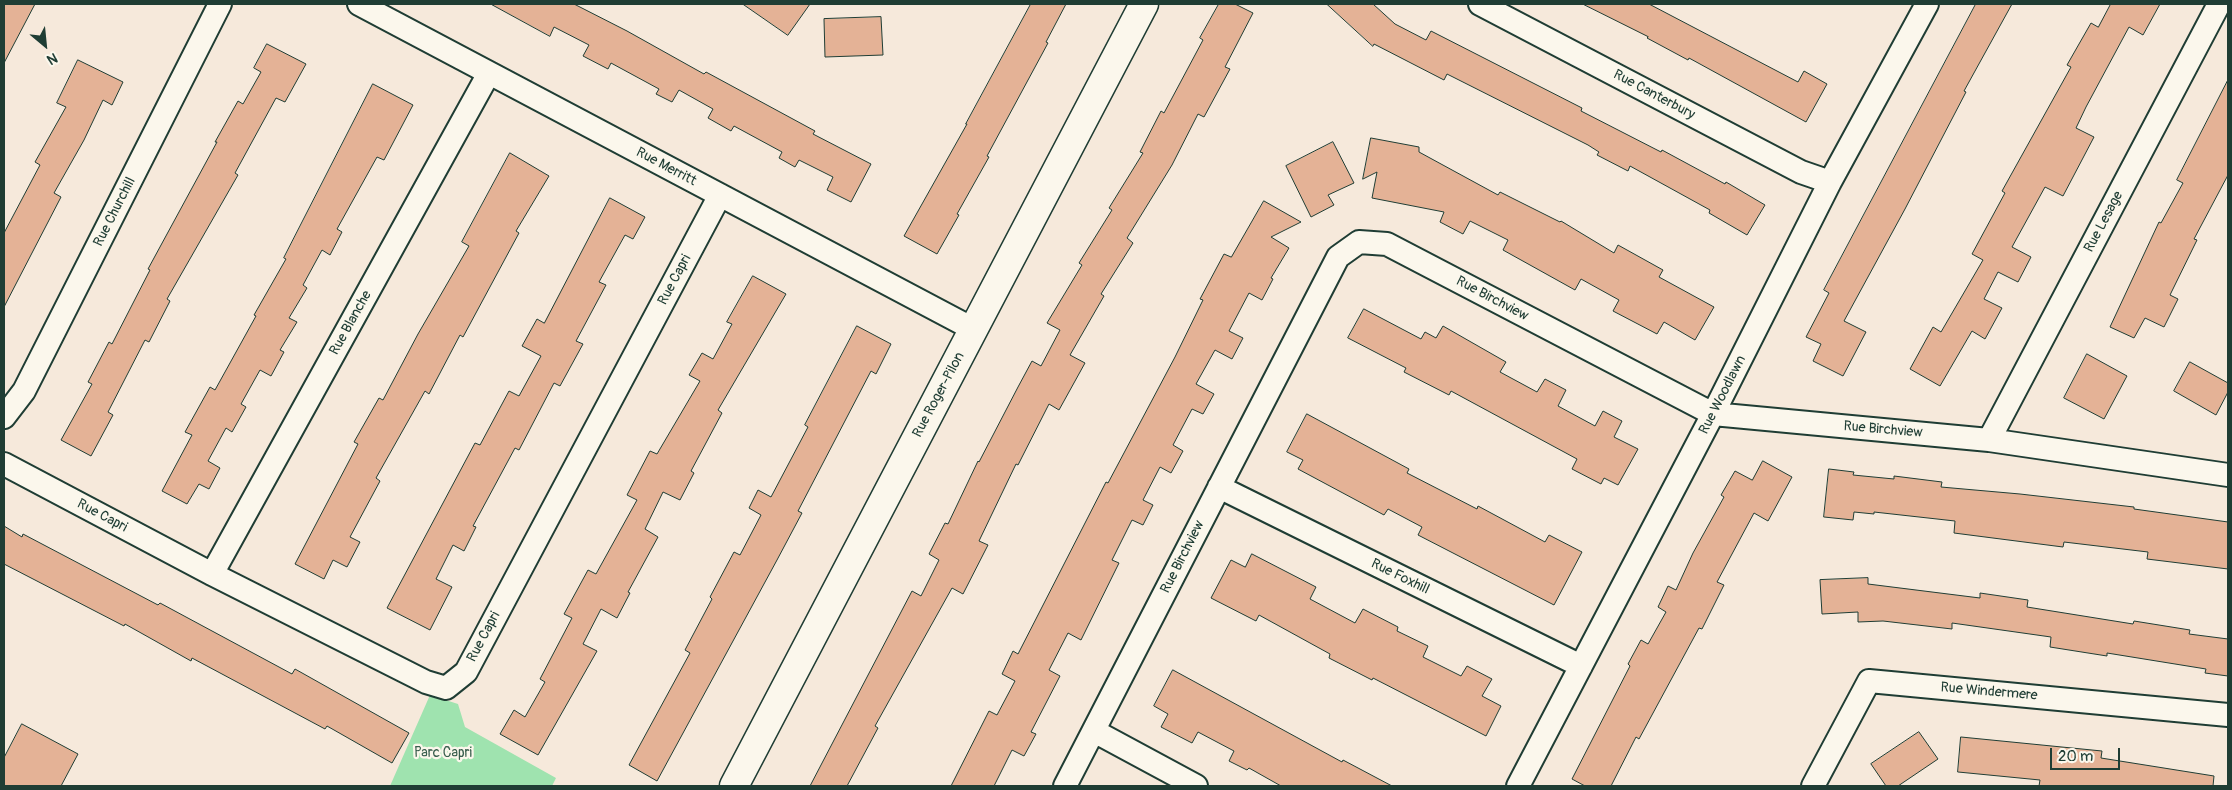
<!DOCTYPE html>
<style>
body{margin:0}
#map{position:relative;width:2232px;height:790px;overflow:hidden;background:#f6e9db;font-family:Pangolin,sans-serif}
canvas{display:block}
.frame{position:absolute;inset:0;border:5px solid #1f3d34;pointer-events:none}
.north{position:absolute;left:20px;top:20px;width:50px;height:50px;-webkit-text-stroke:4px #fbf7ec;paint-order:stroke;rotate:152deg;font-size:14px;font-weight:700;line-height:20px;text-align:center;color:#1f3d34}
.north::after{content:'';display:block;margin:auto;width:18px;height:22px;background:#1f3d34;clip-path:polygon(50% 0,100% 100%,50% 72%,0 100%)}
.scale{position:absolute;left:2050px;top:748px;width:70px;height:22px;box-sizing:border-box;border:2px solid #1f3d34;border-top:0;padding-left:6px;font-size:15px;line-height:18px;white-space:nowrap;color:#1f3d34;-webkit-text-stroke:4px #fbf7ec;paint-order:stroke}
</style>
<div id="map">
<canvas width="2232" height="790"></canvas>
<div class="frame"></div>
<div class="north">N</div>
<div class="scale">20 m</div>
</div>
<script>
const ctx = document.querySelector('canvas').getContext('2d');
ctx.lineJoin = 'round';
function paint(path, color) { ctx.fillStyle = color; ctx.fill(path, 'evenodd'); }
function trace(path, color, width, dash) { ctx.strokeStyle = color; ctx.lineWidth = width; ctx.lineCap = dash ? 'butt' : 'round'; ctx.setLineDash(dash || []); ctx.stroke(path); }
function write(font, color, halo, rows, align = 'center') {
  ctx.font = font + ' Pangolin,sans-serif'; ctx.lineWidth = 4.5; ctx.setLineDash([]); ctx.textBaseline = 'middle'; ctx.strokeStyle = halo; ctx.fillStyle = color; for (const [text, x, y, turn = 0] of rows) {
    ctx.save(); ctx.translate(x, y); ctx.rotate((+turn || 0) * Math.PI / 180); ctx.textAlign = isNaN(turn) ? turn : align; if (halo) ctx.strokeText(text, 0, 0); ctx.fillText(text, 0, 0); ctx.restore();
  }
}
paint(new Path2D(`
 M430,695L458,704L465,727L556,778L552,786H390Z`), '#9fe3af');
const building = new Path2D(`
 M4,4H35L4,63Z
 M491,4H574L627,31L704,74L706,72L815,131L813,134L871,164L851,202L827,190L833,177L799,160L795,167L779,158L782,152L734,126L731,131L708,118L713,109L679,90L672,102L656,94L659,89L611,63L608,69L583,56L589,45L554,27L550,36Z
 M743,4H810L788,35Z
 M1031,4H1066L1046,42L1048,43L987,156L989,157L957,214L959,215L937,254L904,236L967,124H966Z
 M1219,4H1235L1253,13L1225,67L1230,69L1204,117L1198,114L1172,165L1127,238L1133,243L1101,294L1104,296L1070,355L1085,363L1059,410L1049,404L1018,465L1016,464L979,541L988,545L963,594L952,588L875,726L878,728L847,786H810L912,591L921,596L939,560L929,554L945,523L948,524L978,461L979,462L1018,387L1032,361L1041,366L1060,330L1047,323L1082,265L1079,263L1112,210L1109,208L1143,153L1140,152L1161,111L1164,113L1203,40L1200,38Z
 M1327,4H1373L1395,24L1426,40L1431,31L1582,108L1581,111L1661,152L1662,150L1725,184L1726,182L1765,205L1747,235L1709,213L1710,210L1630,166L1628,171L1597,155L1599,152L1588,145L1447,74L1444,80L1374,44L1373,46Z
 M1583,4H1649L1798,82L1804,71L1827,84L1806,122L1689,58L1688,60L1647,38L1648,37Z
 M1976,4H2012L1964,91L1966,92L1905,209L1844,321L1866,332L1843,376L1813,361L1821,344L1806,337L1829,293L1824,290Z
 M2111,4H2160L2143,35L2129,27L2086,107L2076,128L2094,137L2063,196L2045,187L2012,247L2031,257L2018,282L1998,272L1984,299L2002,308L1985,339L1972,331L1940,386L1910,369L1933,327L1941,332L1983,260L1972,254L2005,193L2002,191L2071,67L2067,65L2091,23L2098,27Z
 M881,17L883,55L825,57L824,19Z
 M267,44L306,64L285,102L276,98L235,173L238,175L167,299L170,301L149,342L145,340L108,412L113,415L91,456L61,440L92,384L88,382L109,342L112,344L150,270L148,269L217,142H215L238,101L243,104L261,72L254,68Z
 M78,60L123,82L112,105L103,100L84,140L54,193L61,197L4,307V233L40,165L35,162L66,107L57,103Z
 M2228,80V175L2194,239L2197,240L2170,295L2178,299L2164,327L2145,318L2134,338L2110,327L2159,222L2161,223L2183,183L2177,180Z
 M373,84L413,105L384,160L377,157L337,229L342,232L330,255L322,250L303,285L307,288L289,318L297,322L280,350L284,352L271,376L260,370L241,404L246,407L232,432L226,428L208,461L220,468L209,489L199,484L187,504L162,491L192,435L185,432L210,387L215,390L256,316L254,315L286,259L284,258Z
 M1371,138L1419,147V152L1498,195L1500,192L1560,222L1561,221L1614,253L1618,245L1663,270L1659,277L1714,307L1695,340L1664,322L1657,334L1613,311L1619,300L1581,279L1575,290L1503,250L1508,240L1470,221L1463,234L1440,222L1444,212L1372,198L1377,172L1363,179Z
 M1333,142L1354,183L1328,195L1334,205L1311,217L1286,166Z
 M510,153L549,176L516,231L519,233L463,337L460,335L429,394L425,391L376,478L380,481L350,537L360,542L347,567L333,560L324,579L295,564L358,444L354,442L379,398L383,400L418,334L469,246L462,242Z
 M610,198L645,217L633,239L625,235L599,282L606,285L576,341L583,344L560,386L554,383L519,450L515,448L473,526L476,527L464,551L453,545L436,579L452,587L430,630L387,608L475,443L480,445L509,391L519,396L541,356L522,346L537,319L544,323Z
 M1264,201L1301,222L1271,237L1289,248L1271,278L1273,279L1262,300L1249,293L1229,331L1243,338L1232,359L1215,350L1196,384L1214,394L1203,414L1192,409L1173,445L1183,451L1171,473L1160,467L1143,500L1153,505L1143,525L1132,520L1112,560L1119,563L1081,640L1068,633L1049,670L1060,676L1031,732L1036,734L1024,756L1012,750L994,786H951L989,711L997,715L1015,681L1002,674L1013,651L1018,654L1106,482L1108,483L1175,357L1203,300L1200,299L1224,254L1231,257Z
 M753,276L786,294L718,410L722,413L691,471L694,473L680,500L663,492L645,529L658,537L628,592L630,593L617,618L601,609L583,644L597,651L538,755L500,734L514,710L525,717L545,682L540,679L572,618L564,614L588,570L596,574L637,500L627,495L650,451L657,454L700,381L689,375L702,353L713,359L732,324L727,322Z
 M1364,309L1421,339L1425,332L1436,338L1443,326L1506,362L1500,372L1537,392L1545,379L1566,390L1558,406L1595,426L1603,411L1622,421L1614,437L1638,449L1618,485L1604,478L1601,484L1572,469L1577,459L1451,391L1449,395L1404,372L1406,368L1348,338Z
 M857,326L891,344L876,374L871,371L798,511L802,513L777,560L657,781L629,765L690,653L685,650L712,599L710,597L734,552L740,555L761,515L749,508L758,490L771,497L808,427L805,425Z
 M2087,354L2127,376L2104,419L2064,398Z
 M2190,362L2228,383V392L2216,415L2174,391Z
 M1307,414L1409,469L1407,473L1477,509L1478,506L1545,542L1549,535L1582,552L1554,605L1418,535L1422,527L1388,509L1384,515L1298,469L1303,460L1287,452Z
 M1763,461L1792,477L1768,521L1754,513L1717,582L1724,585L1702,629L1699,628L1639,739L1636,737L1611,786H1585L1572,779L1630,666L1628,664L1641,640L1648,644L1666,612L1658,607L1668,586L1676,590L1693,553L1724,497L1721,495L1735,471L1752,480Z
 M1829,469L1854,472L1853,475L1894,479V476L1942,482L1941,487L2020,494L2134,507V509L2228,522V569L2147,559L2148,552L2064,542L2063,547L1954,533L1955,521L1874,512V514L1854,512L1853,520L1824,517Z
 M4,526L22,537L23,534L158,605L160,603L292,674L295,669L409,733L392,763L327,726L325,729L192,658L191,661L125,624L124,626L4,564Z
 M1252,554L1316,587L1310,599L1355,623L1363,609L1398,627L1397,631L1428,646L1423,657L1461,676L1467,666L1492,679L1482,696L1501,706L1486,736L1373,678L1372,680L1329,658L1330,654L1259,615L1256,621L1211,598L1231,560L1245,567Z
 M1868,578V584L1980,598V593L2028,600L2027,607L2133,624L2134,621L2190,630L2189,634L2228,639V676L2205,673L2206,669L2107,653V656L2050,647L2051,637L1952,623V629L1883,621L1858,622V612L1822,614L1820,580Z
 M1173,670L1342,762L1343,760L1392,786H1281L1249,768L1247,770L1229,761L1234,751L1198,732L1192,743L1161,727L1168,714L1154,706Z
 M22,724L78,754L61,786H4V758Z
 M1919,732L1938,759L1898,786H1886L1871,764Z
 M1961,737L2102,751L2101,758L2214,776L2213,786H2039L2040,780L1958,772Z`);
paint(building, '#e4b296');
trace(building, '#1f3d34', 1);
const street = new Path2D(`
 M359,4L973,329
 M1480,4L1801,172L1830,182
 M4,417L24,391L220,4
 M1989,440L2219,4
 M4,464L212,574L426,682L446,688L466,672L720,195
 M1219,487L1581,666
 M212,574L489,73
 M1094,731L1196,786
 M1065,786L1338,257L1359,242L1387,244L1713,414L1989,440L2228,475
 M1518,786L1713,414L1830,182L1927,4
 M1813,786L1869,681L2228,715`);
const secondary = new Path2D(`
 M734,786L1144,4`);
trace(street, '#1f3d34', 26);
trace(secondary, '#1f3d34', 31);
trace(street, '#fbf7ec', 22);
trace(secondary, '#fbf7ec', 28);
write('14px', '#1f3d34', '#fbf7ec', [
 ["Rue Canterbury",1654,95,28],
 ["Rue Merritt",666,167,28],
 ["Rue Churchill",115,212,-63],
 ["Rue Lesage",2104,222,-62],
 ["Rue Capri",675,280,-62],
 ["Rue Birchview",1492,299,28],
 ["Rue Blanche",351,323,-61],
 ["Rue Roger-Pilon",939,395,-62],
 ["Rue Woodlawn",1723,395,-63],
 ["Rue Birchview",1883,430,5],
 ["Rue Capri",102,516,28],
 ["Rue Birchview",1183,557,-63],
 ["Rue Foxhill",1400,577,26],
 ["Rue Capri",484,637,-62],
 ["Rue Windermere",1989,692,5]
]);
write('14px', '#395e4d', '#fbf7ec', [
 ["Parc Capri",443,753]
]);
</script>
